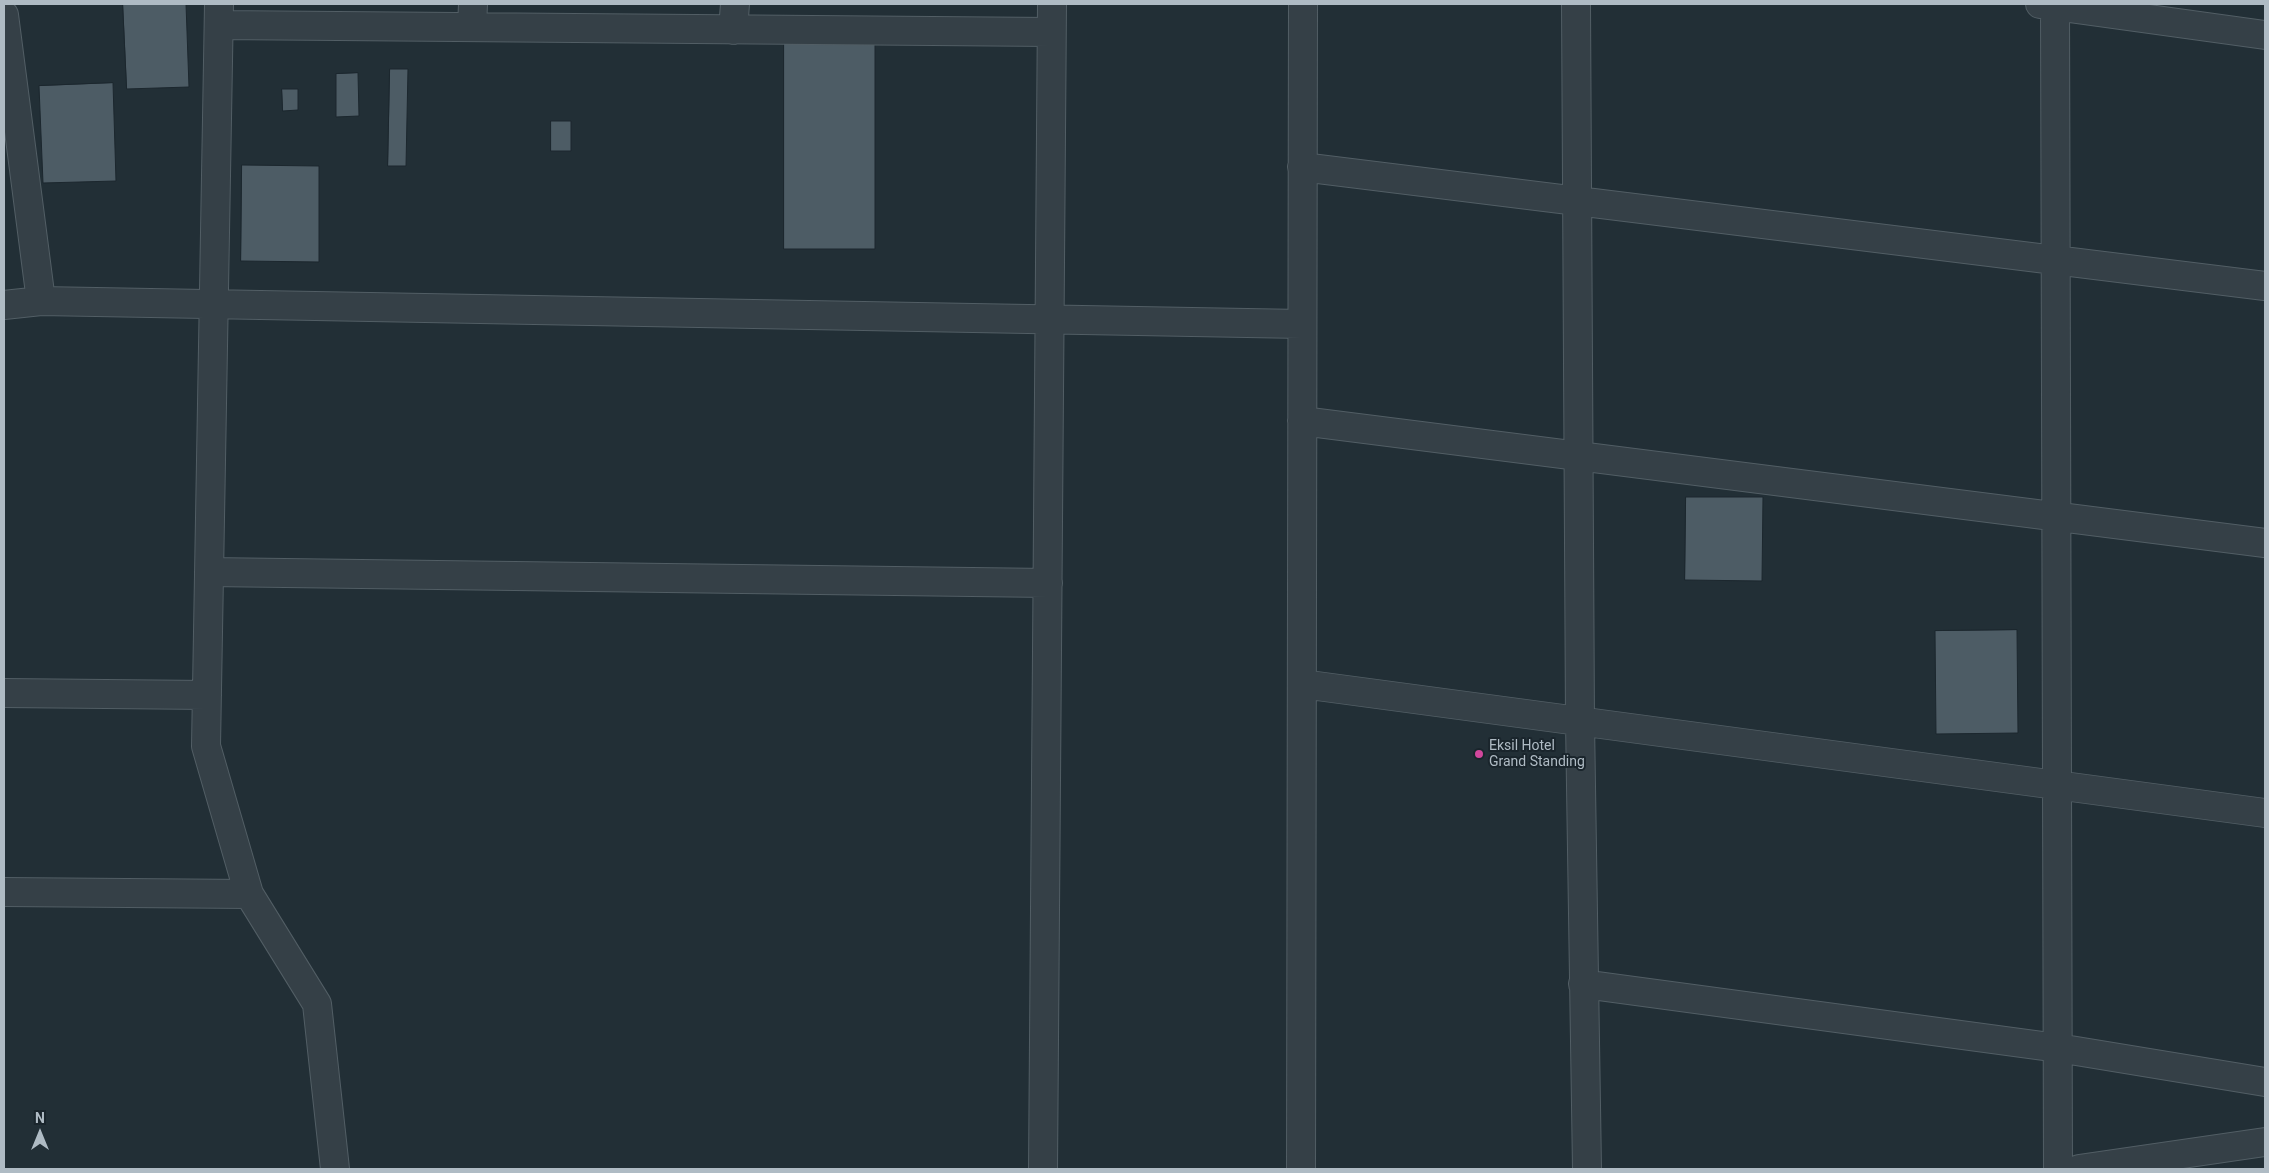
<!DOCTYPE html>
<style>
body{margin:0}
#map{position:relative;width:2269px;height:1173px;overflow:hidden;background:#222f36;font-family:Roboto,sans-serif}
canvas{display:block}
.frame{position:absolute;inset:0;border:5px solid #afbbc4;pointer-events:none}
.north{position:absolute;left:15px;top:1108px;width:50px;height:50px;-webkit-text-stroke:4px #1a252c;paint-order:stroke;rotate:0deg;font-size:14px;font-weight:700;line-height:20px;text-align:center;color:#afbbc4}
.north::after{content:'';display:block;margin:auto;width:18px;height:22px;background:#afbbc4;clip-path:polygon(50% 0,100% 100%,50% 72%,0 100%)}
</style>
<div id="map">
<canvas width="2269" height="1173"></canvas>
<div class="frame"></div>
<div class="north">N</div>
</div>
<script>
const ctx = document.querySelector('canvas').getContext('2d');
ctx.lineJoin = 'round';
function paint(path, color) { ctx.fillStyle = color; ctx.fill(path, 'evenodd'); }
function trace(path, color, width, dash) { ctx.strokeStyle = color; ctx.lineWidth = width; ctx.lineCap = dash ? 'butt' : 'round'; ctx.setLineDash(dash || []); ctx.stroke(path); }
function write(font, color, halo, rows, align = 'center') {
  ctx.font = font + ' Roboto,sans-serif'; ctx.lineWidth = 4; ctx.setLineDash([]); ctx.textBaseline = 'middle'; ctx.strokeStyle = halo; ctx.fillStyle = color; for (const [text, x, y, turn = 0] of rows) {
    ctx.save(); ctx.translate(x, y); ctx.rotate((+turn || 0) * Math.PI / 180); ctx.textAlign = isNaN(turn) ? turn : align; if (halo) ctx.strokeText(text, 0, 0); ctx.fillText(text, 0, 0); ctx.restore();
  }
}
const building = new Path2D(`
 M123,4H186L189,87L127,89Z
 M784,39H875V249H784Z
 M390,69H408L406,166H388Z
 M358,73L359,116L336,117V74Z
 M113,83L116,181L43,183L39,86Z
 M282,89H298V110L283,111Z
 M551,121H571V151H551Z
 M242,165L319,166V262L241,261Z
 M1686,497H1763L1762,581L1685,580Z
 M2017,630L2018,733L1936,734L1935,631Z`);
paint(building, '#4d5c65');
trace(building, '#1c272e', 1);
const minor = new Path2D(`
 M219,4L206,746L249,894L317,1004L335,1169
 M1576,4L1580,722L1587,1169
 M2040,4L2265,35
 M2055,4L2058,1169
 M4,15L41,301
 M219,25L1051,32
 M472,27L473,4
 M733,30L735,4
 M1302,167L2265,286
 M4,305L41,301L1302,324
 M1302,421L2265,543
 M209,572L1048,583
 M1302,684L2265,813
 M4,693L207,695
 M4,892L249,894
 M1583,984L2058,1048L2265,1082
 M1043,1169L1052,4
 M1301,1169L1303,4
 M2079,1169L2265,1142`);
trace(minor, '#525e65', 30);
trace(minor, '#354047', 28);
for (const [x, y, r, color] of [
 [1479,754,5,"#d1479c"]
]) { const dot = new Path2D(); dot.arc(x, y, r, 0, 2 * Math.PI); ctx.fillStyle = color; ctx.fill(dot); trace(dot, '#1a252c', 2); }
write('14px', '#afbbc4', '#1a252c', [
 ["Eksil Hotel",1489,746],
 ["Grand Standing",1489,762]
], 'left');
</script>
